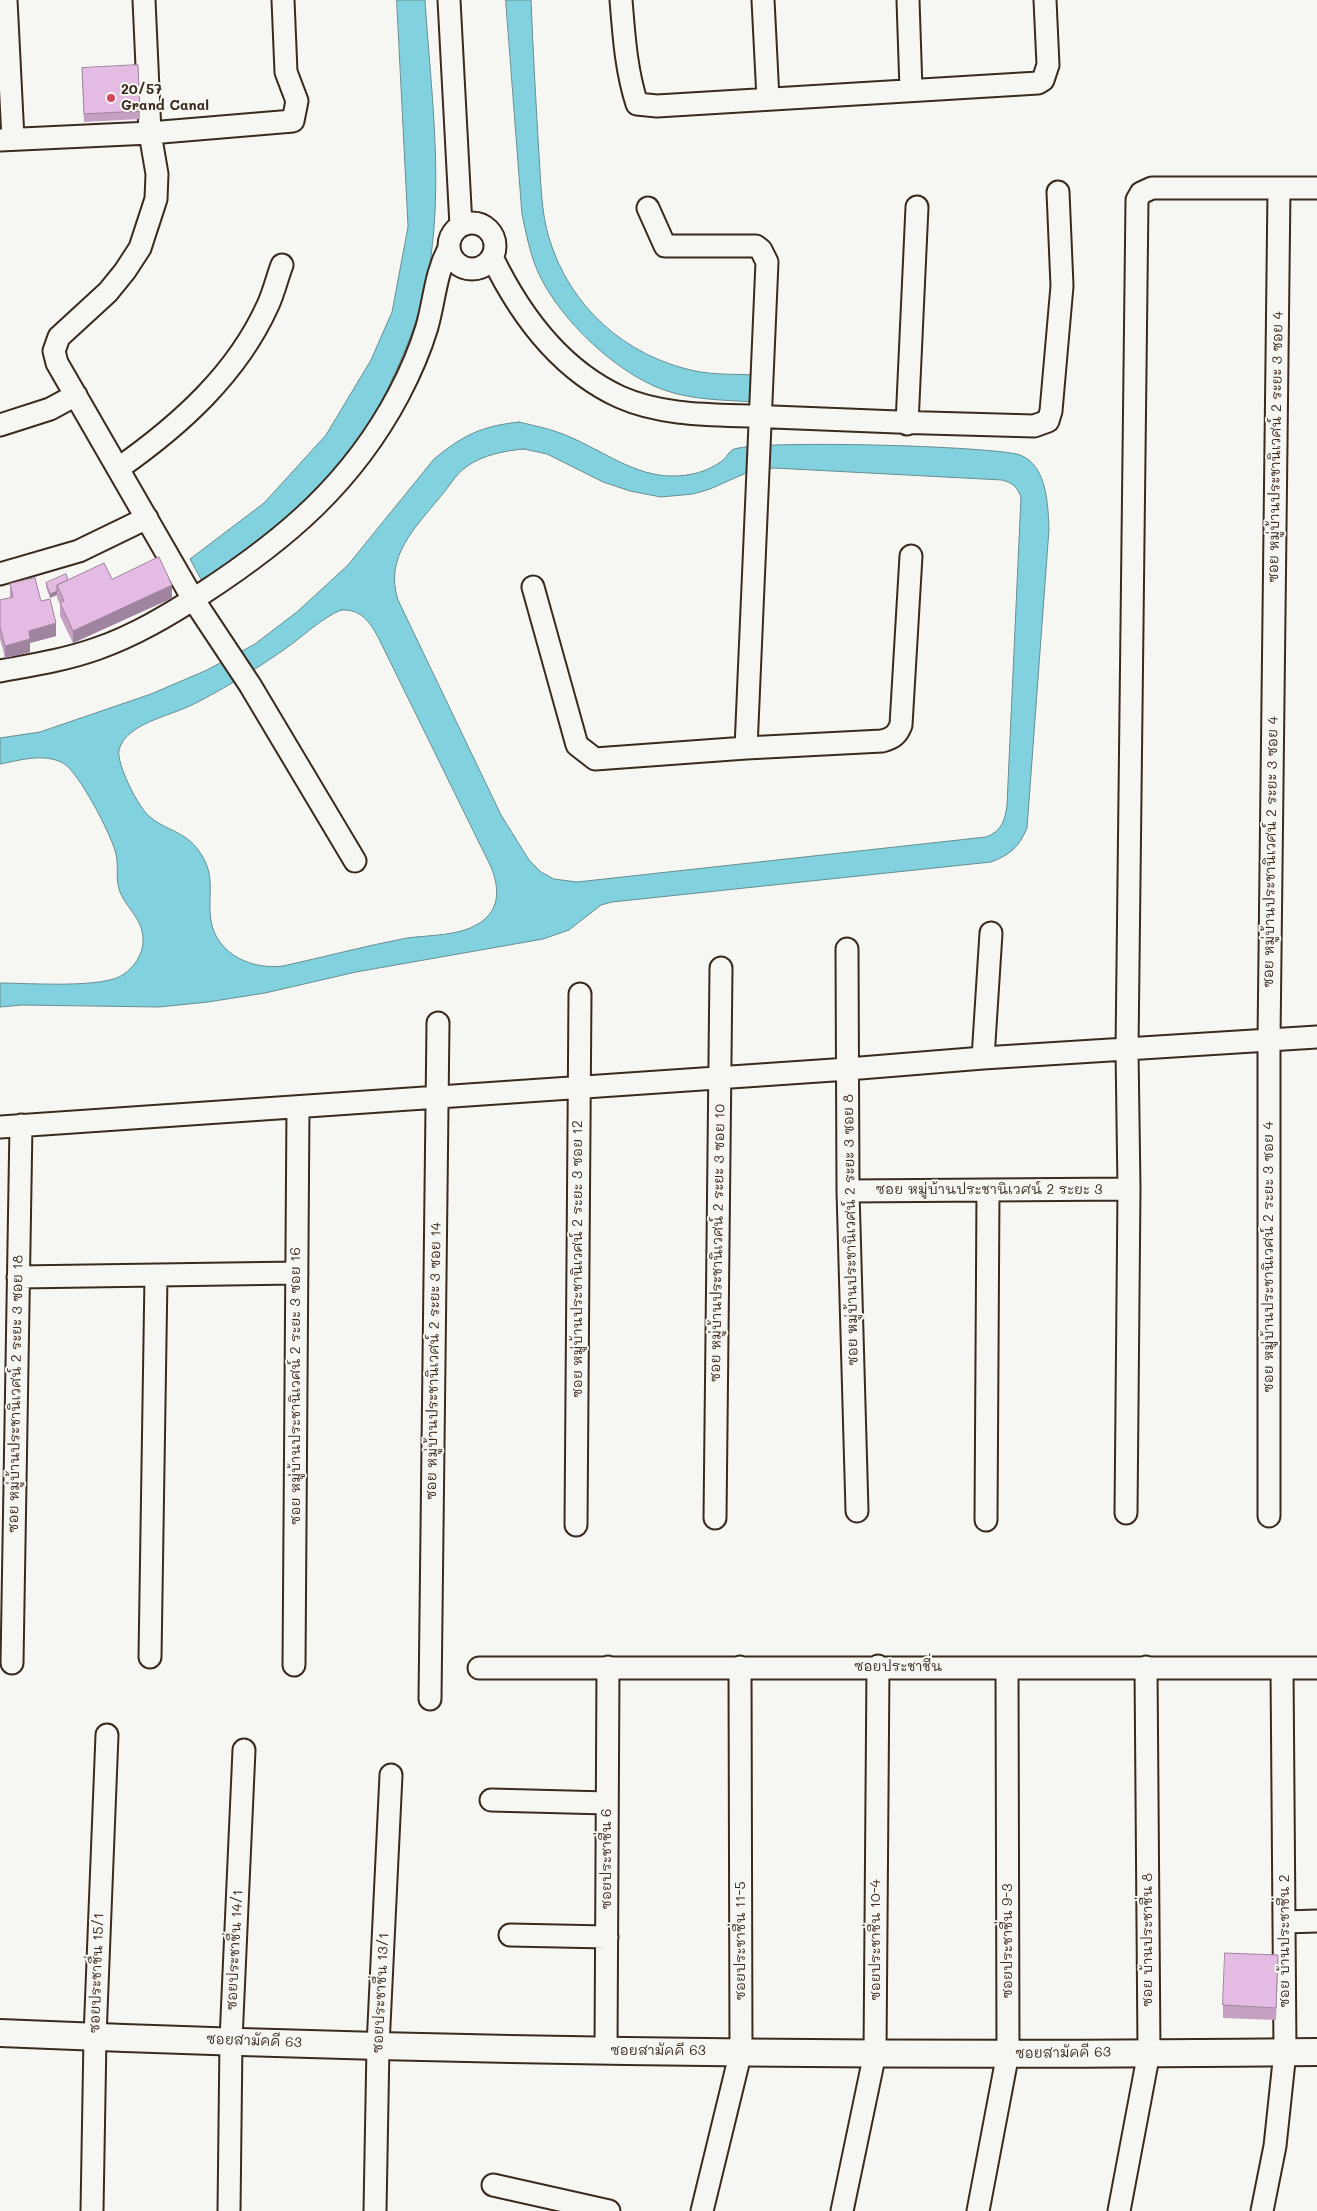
<!DOCTYPE html>
<meta charset="utf-8">
<style>
body{margin:0}
canvas{display:block;background:#f6f6f2}
</style>
<canvas width="1317" height="2211"></canvas>
<script>
const ctx = document.querySelector('canvas').getContext('2d');
ctx.lineJoin = 'round';
function paint(path, color) { ctx.fillStyle = color; ctx.fill(path, 'evenodd'); }
function trace(path, color, width, dash) { ctx.strokeStyle = color; ctx.lineWidth = width; ctx.lineCap = dash ? 'butt' : 'round'; ctx.setLineDash(dash || []); ctx.stroke(path); }
function write(font, color, halo, rows, align = 'center') {
  ctx.font = font + ' Mali,"Playpen Sans Thai",sans-serif'; ctx.lineWidth = 4; ctx.setLineDash([]); ctx.textBaseline = 'middle'; ctx.strokeStyle = halo; ctx.fillStyle = color; for (const [text, x, y, turn = 0] of rows) {
    ctx.save(); ctx.translate(x, y); ctx.rotate((+turn || 0) * Math.PI / 180); ctx.textAlign = isNaN(turn) ? turn : align; if (halo) ctx.strokeText(text, 0, 0); ctx.fillText(text, 0, 0); ctx.restore();
  }
}
const water = new Path2D(`
 M397,0H425C431,95 447,204 423,297C414,332 399,366 383,398C361,441 333,481 297,513C268,538 234,559 203,583L190,559L264,503L326,435L371,360L392,312L408,227Z
 M506,0H531C533,52 536,103 539,155C541,182 541,212 549,238C570,307 625,356 695,371C715,375 735,374 756,375L754,402C724,400 692,400 664,390C616,373 559,319 538,272C530,254 526,233 522,214Z
 M519,422C536,426 555,430 570,437C603,451 635,476 672,476C690,476 707,472 722,461C726,458 729,452 732,450C751,439 994,446 1020,455C1047,465 1048,505 1049,529L1027,828C1019,847 1010,855 991,862L612,902L601,905L569,930L543,939L356,972L265,993L208,1002L159,1007L22,1005L0,1007V983C28,983 105,989 124,974C134,967 142,955 143,943C144,919 128,911 120,892C115,880 119,867 116,854C112,836 79,772 63,763C43,753 21,760 0,764V738L40,732L151,694L207,670L255,644L298,611L348,565L434,459C463,435 482,426 519,422ZM524,449L547,454L603,482L630,491L661,497L693,494L710,489L746,473L774,468L1002,480C1013,483 1017,487 1021,497L1007,805C1005,820 1002,831 986,837L577,882L554,879L541,872L529,860L501,815L398,600C384,557 415,528 441,496C449,487 455,475 466,467C483,455 503,451 524,449ZM341,610C361,609 369,621 378,637L491,867C500,889 500,911 478,924C459,936 429,935 407,938C365,946 324,957 283,966C253,970 217,955 211,921C207,894 217,876 199,851C185,831 167,831 150,817C139,809 116,763 119,750C126,723 171,716 194,704C225,688 255,670 285,649C301,638 323,617 341,610Z`);
paint(water, '#82d1de');
trace(water, '#668e91', 1);
const minor = new Path2D(`
 M6,0L13,139
 M144,0L150,133L157,174L156,199L140,248L125,271L108,292L59,337L54,351L57,363L193,599L250,685L355,861
 M449,0L461,226
 M621,0C624,36 626,70 637,104L657,106L1038,83L1043,80L1048,65L1045,0
 M763,0L768,99
 M908,0L911,90
 M0,140L150,133L293,121L297,101L286,72L283,0
 M648,208L665,246H756L761,250L767,262L746,748
 M449 246a23 23 0 1 1 46 0a23 23 0 1 1-46 0Z
 M492,257C520,315 559,369 620,397C667,418 723,414 773,417C860,421 947,424 1034,426L1048,421L1051,411L1062,286L1058,192
 M907,424L917,207
 M0,425L50,409L76,395
 M119,468C180,425 237,374 268,305C274,292 277,278 282,265
 M0,574L79,551L147,518
 M533,587L577,745L595,759L746,748L882,741C893,738 897,735 901,725L911,556
 M0,671C32,665 65,660 96,649C134,636 169,615 203,593C286,539 352,483 399,394C410,373 420,350 427,327C435,298 435,275 449,248
 M847,949L848,1191L857,1511
 M983,1058L991,933
 M0,1127L848,1069L983,1058L1317,1037
 M848,1191L1129,1189
 M18,1277L297,1273
 M1126,1513L1129,1189L1127,1050L1137,200L1141,193L1152,188H1317
 M1269,1516V1039L1279,189
 M715,1518L721,968
 M986,1520L988,1191
 M576,1525L580,994
 M150,1657L156,1276
 M12,1663L21,1125
 M294,1665L298,1107
 M479,1668H1317
 M430,1699L438,1023
 M491,1800L607,1803
 M1285,1922L1317,1921
 M510,1935L607,1937
 M606,2051L608,1667
 M493,2185L609,2211
 M92,2211L95,2037L107,1735
 M229,2211L231,2040L244,1750
 M375,2211L378,2046L391,1775
 M702,2211L741,2051L740,1667
 M842,2211L875,2053L878,1666
 M978,2211L1008,2053L1007,1668
 M1119,2211L1149,2052L1146,1667
 M1262,2211L1275,2146L1285,2052L1282,1668`);
const tertiary = new Path2D(`
 M0,2033C439,2052 878,2057 1317,2052`);
trace(minor, '#3b2a1e', 25);
trace(tertiary, '#3b2a1e', 30);
trace(minor, '#f6f6f2', 21);
trace(tertiary, '#f6f6f2', 26);
paint(new Path2D(`
 M82,68L140,111V119L84,122Z
 M112,579L172,598L73,643L60,616V604L57,598V595L50,598L46,587V583L68,580Z
 M10,584L41,601L56,636L30,643V652L5,658L0,639V600L10,598Z
 M1278,1968L1276,2020L1223,2018V2005Z`), '#c4a1c2');
paint(new Path2D(`
 M172,585V598L73,643V631Z
 M57,591V595L50,598V594Z
 M56,623V636L30,643V652L5,658V646L29,631Z`), '#a0839e');
const building = new Path2D(`
 M138,65L140,111L84,114L82,68Z
 M159,557L172,585L73,631L60,603L64,601L57,585L104,563L112,579Z
 M66,574L68,580L57,585V591L50,594L46,583Z
 M35,578L41,601L50,599L56,623L29,631L30,639L5,646L0,627V600L13,597L10,584Z
 M1225,1953L1278,1955L1276,2008L1223,2005Z`);
paint(building, '#e4bbe2');
trace(building, '#a0839e', 1);
for (const [x, y, r, color] of [
 [111,98,5,"#d1495b"]
]) { const dot = new Path2D(); dot.arc(x, y, r, 0, 2 * Math.PI); ctx.fillStyle = color; ctx.fill(dot); trace(dot, '#f6f6f2', 2); }
write('bold 14px', '#3b2a1e', '#f6f6f2', [
 ["20/57",121,90],
 ["Grand Canal",121,106]
], 'left');
write('14px', '#3b2a1e', '#f6f6f2', [
 ["ซอย หมู่บ้านประชานิเวศน์ 2 ระยะ 3 ซอย 4",1276,447,-89],
 ["ซอย หมู่บ้านประชานิเวศน์ 2 ระยะ 3 ซอย 4",1271,852,-89],
 ["ซอย หมู่บ้านประชานิเวศน์ 2 ระยะ 3",989,1190],
 ["ซอย หมู่บ้านประชานิเวศน์ 2 ระยะ 3 ซอย 8",851,1230,-91],
 ["ซอย หมู่บ้านประชานิเวศน์ 2 ระยะ 3 ซอย 10",718,1243,-89],
 ["ซอย หมู่บ้านประชานิเวศน์ 2 ระยะ 3 ซอย 4",1269,1257,-90],
 ["ซอย หมู่บ้านประชานิเวศน์ 2 ระยะ 3 ซอย 12",578,1259,-90],
 ["ซอย หมู่บ้านประชานิเวศน์ 2 ระยะ 3 ซอย 14",434,1361,-89],
 ["ซอย หมู่บ้านประชานิเวศน์ 2 ระยะ 3 ซอย 16",296,1386,-90],
 ["ซอย หมู่บ้านประชานิเวศน์ 2 ระยะ 3 ซอย 18",16,1394,-89],
 ["ซอยประชาชื่น",898,1667],
 ["ซอยประชาชื่น 6",607,1859,-90],
 ["ซอยประชาชื่น 10-4",876,1940,-90],
 ["ซอย บ้านประชาชื่น 8",1148,1940,-90],
 ["ซอยประชาชื่น 11-5",741,1941,-90],
 ["ซอยประชาชื่น 9-3",1008,1941,-90],
 ["ซอย บ้านประชาชื่น 2",1285,1941,-90],
 ["ซอยประชาชื่น 14/1",235,1950,-87],
 ["ซอยประชาชื่น 15/1",97,1973,-88],
 ["ซอยประชาชื่น 13/1",381,1993,-87],
 ["ซอยสามัคคี 63",254,2041,2],
 ["ซอยสามัคคี 63",658,2051],
 ["ซอยสามัคคี 63",1063,2053,-1]
]);
</script>
